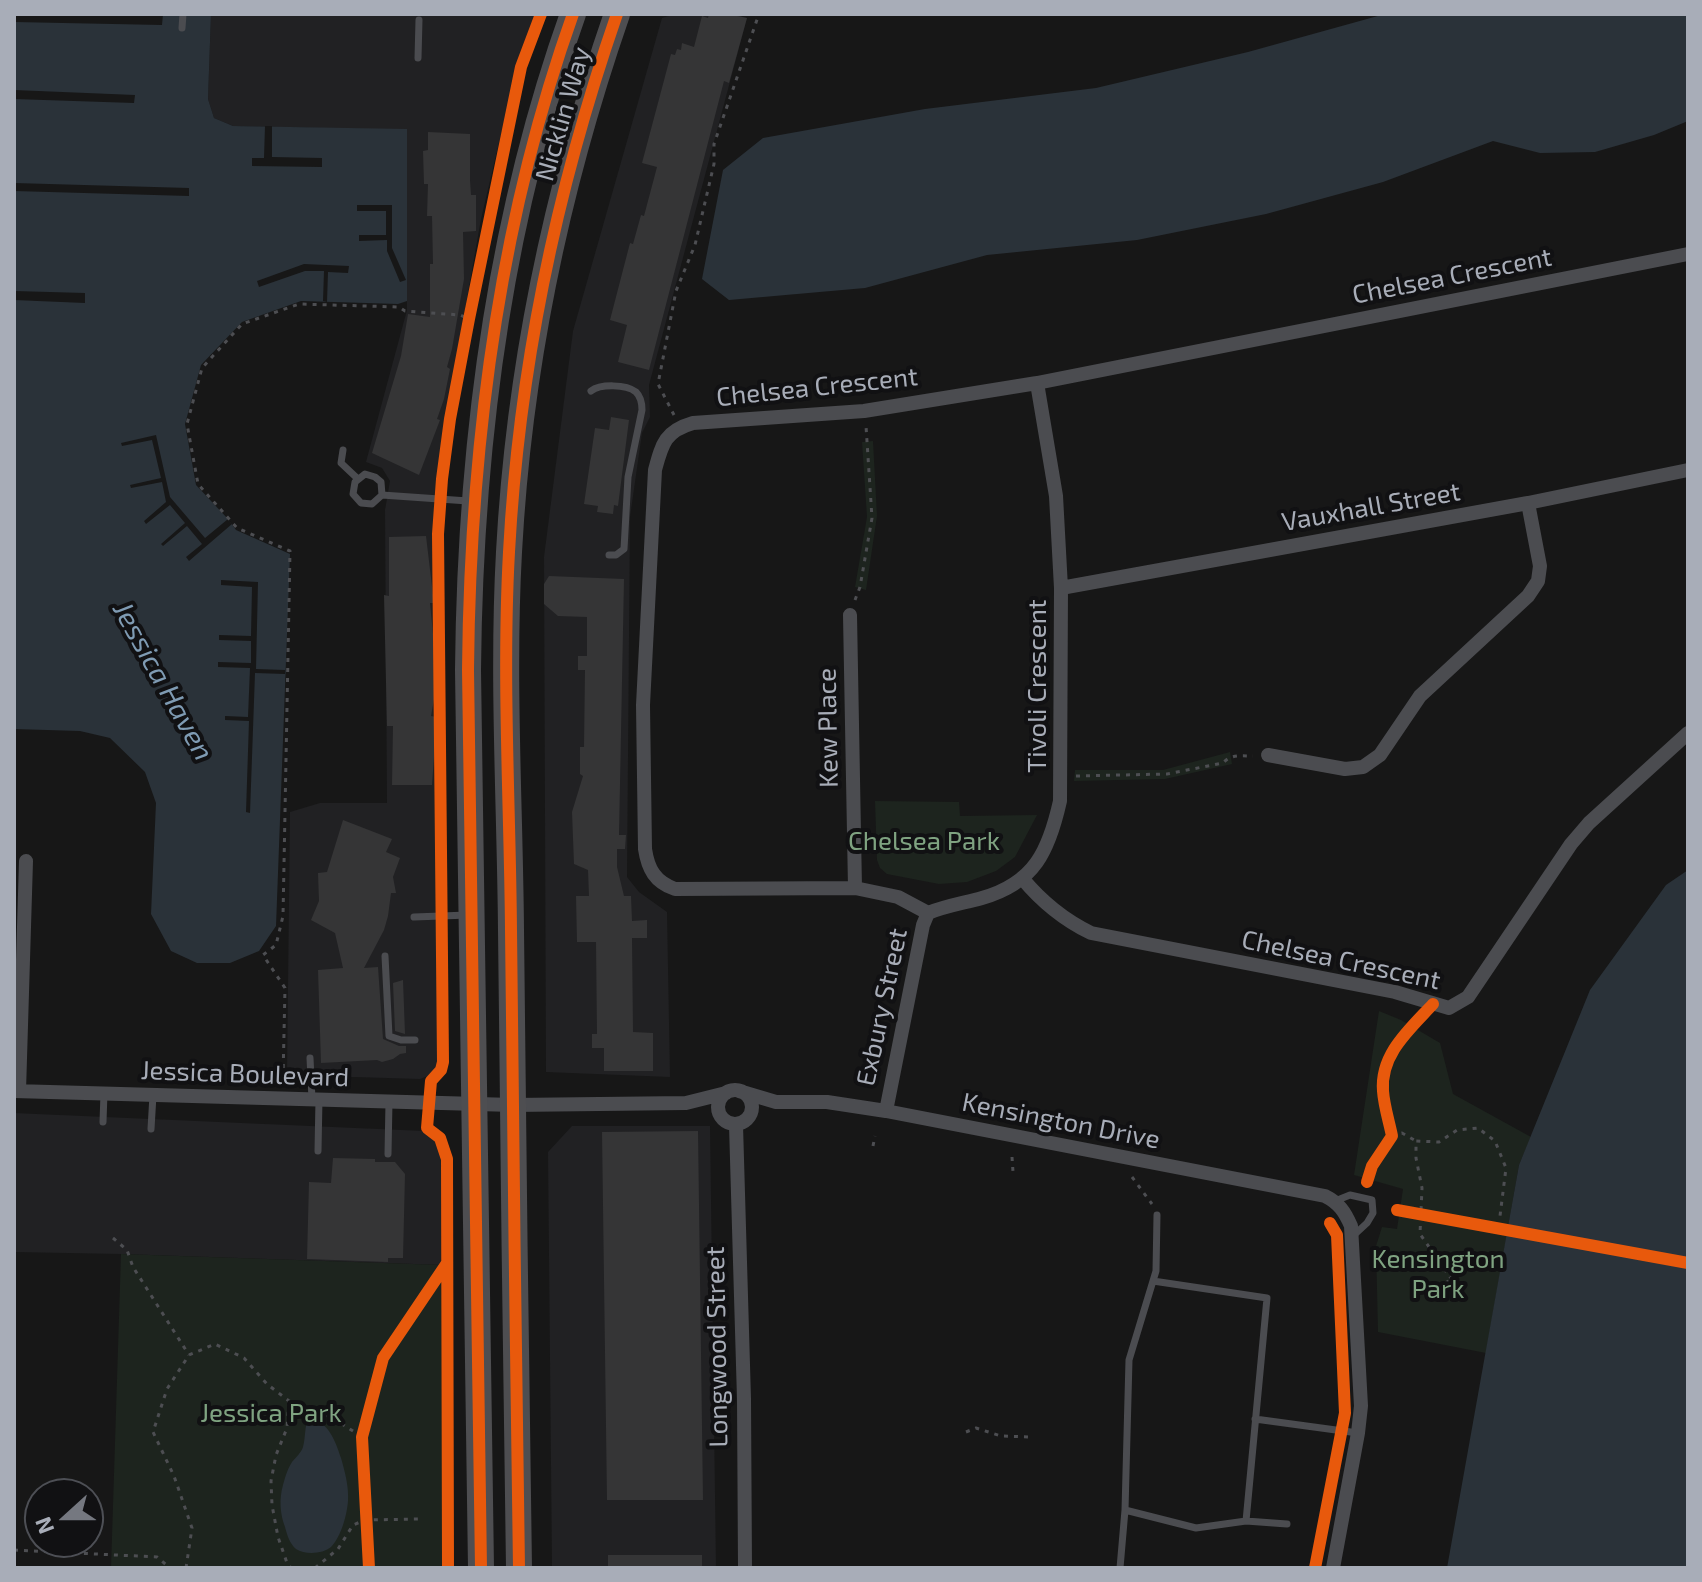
<!DOCTYPE html>
<style>
body{margin:0}
#map{position:relative;width:1702px;height:1582px;overflow:hidden;background:#171717;font-family:"Exo 2",sans-serif}
canvas{display:block}
.frame{position:absolute;inset:0;border:16px solid #a8adb8;pointer-events:none}
.north{position:absolute;left:24px;top:1478px;width:80px;height:80px;box-sizing:border-box;background:#111113;border:2px solid #4d4f55;border-radius:50%;rotate:249deg;font-size:22px;font-weight:700;line-height:32px;text-align:center;color:#a8adb8}
.north::after{content:'';display:block;margin:auto;width:28px;height:36px;background:#757880;clip-path:polygon(50% 0,100% 100%,50% 72%,0 100%)}
</style>
<div id="map">
<canvas width="1702" height="1582"></canvas>
<div class="frame"></div>
<div class="north">N</div>
</div>
<script>
const ctx = document.querySelector('canvas').getContext('2d');
ctx.lineJoin = 'round';
function paint(path, color) { ctx.fillStyle = color; ctx.fill(path, 'evenodd'); }
function trace(path, color, width, dash) { ctx.strokeStyle = color; ctx.lineWidth = width; ctx.lineCap = dash ? 'butt' : 'round'; ctx.setLineDash(dash || []); ctx.stroke(path); }
function write(font, color, halo, rows, align = 'center') {
  ctx.font = font + ' "Exo 2",sans-serif'; ctx.lineWidth = 8; ctx.setLineDash([]); ctx.textBaseline = 'middle'; ctx.strokeStyle = halo; ctx.fillStyle = color; for (const [text, x, y, turn = 0] of rows) {
    ctx.save(); ctx.translate(x, y); ctx.rotate((+turn || 0) * Math.PI / 180); ctx.textAlign = isNaN(turn) ? turn : align; if (halo) ctx.strokeText(text, 0, 0); ctx.fillText(text, 0, 0); ctx.restore();
  }
}
paint(new Path2D(`
 M211,14H539L501,134L481,219L454,372L438,479L436,803L439,1062L433,1074L420,1079L287,1075L290,812L320,803H387L385,510L390,481L382,468L366,462L407,310V130L233,126L214,118L208,99Z
 M675,14H733L747,18L649,385L650,417L642,433L630,517L627,877L639,892L667,912L670,1077L546,1072L544,557L573,331L662,18Z
 M14,1113L424,1131L436,1139L443,1154L442,1265L121,1254L14,1252Z
 M572,1126H710L716,1568H552L548,1152Z`), '#212123');
paint(new Path2D(`
 M873,441L877,516L866,590L855,587L867,517L862,442Z
 M1230,752L1232,764L1165,779L1074,781L1075,770H1163Z
 M875,801L959,802L960,816L1037,815L1015,857L996,871L967,882L939,884L887,874L880,868L877,860Z
 M1379,1011L1401,1020L1440,1043L1453,1094L1531,1137L1519,1165L1486,1353L1378,1332L1376,1246L1382,1227L1397,1229L1403,1189L1354,1175Z
 M121,1254L442,1265L447,1568H111Z`), '#1d241e');
paint(new Path2D(`
 M14,14H211L208,99L214,118L233,126L407,129V301L398,304L301,301L242,322L201,365L185,424L196,485L228,519L236,530L290,554L276,926L259,951L230,963H197L171,951L151,914L156,803L145,772L110,738L80,731L14,729Z
 M1385,14H1688V121L1654,135L1595,152L1540,153L1493,141L1383,182L1266,214L1137,240L987,255L865,288L729,300L702,279L723,170L763,138L925,109L1096,88L1248,52Z
 M1688,870V1568H1447L1519,1165L1590,990L1666,885Z
 M309,1417C329,1423 335,1440 341,1458C345,1472 349,1487 348,1501C347,1515 341,1537 331,1547C323,1554 305,1555 296,1549C290,1544 287,1535 285,1527C280,1514 279,1499 283,1485C285,1477 288,1468 292,1462C296,1457 301,1453 303,1447C306,1436 304,1427 309,1417Z`), '#2a3239');
paint(new Path2D(`
 M14,14H163L162,25L14,22Z
 M14,90L135,95L134,103L14,99Z
 M265,126H272V157L322,158V167L252,166V158H264Z
 M14,183L189,188V196L14,191Z
 M357,205H392V248L406,280L400,282L387,251V240L359,241V235H386V211H357Z
 M304,264L349,266L348,273L328,272L327,302L323,301L324,271H305L259,287L257,281Z
 M14,291L85,293V303L14,300Z
 M156,435L170,497L205,538L228,519L232,524L189,561L186,557L202,544L187,526L163,546L161,544L185,523L170,505L146,524L144,521L166,502L162,482L131,488L130,485L161,478L152,440L122,446L121,443Z
 M221,580L258,582L256,669L285,670V674L255,673L250,813L246,812L249,721L225,720V716L248,717L250,668L218,667V662L251,663V641L219,640V635L251,636L252,587L221,585Z`), '#171717');
paint(new Path2D(`
 M709,14H728L747,18L729,83L724,81L649,370L618,362L627,325L610,320L630,243L633,244L641,215L644,216L657,167L642,163L671,54L675,55L677,49L681,50L682,43L694,47L702,16L708,18Z
 M428,132L470,134V180L471,195H476V231L463,232L464,279L452,349L447,367L450,369L444,399L437,419L440,420L419,475L372,453L401,356L408,314L430,317V264H433L432,216H427L428,184H424L423,151L428,150Z
 M611,417L629,420L618,506L614,505L613,514L597,512L598,506L584,504L595,428L609,430Z
 M426,536L434,603H430L435,655V694L431,716L437,717L432,785H392L393,726H387L384,595L389,596V537Z
 M549,576L624,579L619,835H626L625,849H617V867L624,896H631L632,921L647,920V938H632L633,1032L653,1033V1071H604V1048H592V1034H597L596,942H577L576,896H589L588,870L574,864L572,812L583,776L580,774V747H584L585,670H578V656H587V617L558,616L544,604V584Z
 M343,820L392,839L386,852L400,858L393,877L396,893H391L388,916L384,930L364,968L378,967L383,1039L399,1046H406V1053L400,1054L393,1059L382,1062L377,1060L321,1063L318,970L343,968L335,933L311,920L319,901L318,873L327,872Z
 M403,980L405,1034L395,1031L393,983Z
 M698,1131L703,1500H607L602,1132Z
 M333,1158L375,1159V1162H395L405,1174L403,1258H388V1262L307,1259L309,1182L331,1183Z
 M608,1555H702V1568H608Z`), '#353536');
trace(new Path2D(`
 M674,415L658,384L676,291L695,245L714,164V144L759,14
 M855,600L860,587L872,518L866,426
 M1076,776L1167,774L1223,763C1231,754 1241,756 1253,756
 M283,1078L285,988L263,955L276,945L283,916L290,551L237,528L198,484L187,424L202,368L242,324L299,304L399,307L405,311L460,315L469,319
 M1392,1136L1402,1133L1416,1141
 M873,1146L875,1136
 M1012,1157L1013,1172
 M1132,1177L1152,1204
 M113,1238L127,1250L133,1267L189,1355
 M1452,1280L1420,1234L1422,1188L1416,1158V1141L1439,1142L1457,1130L1478,1128L1495,1141L1506,1168L1500,1216
 M1445,1283L1457,1277
 M289,1402L287,1428L276,1455L271,1481L272,1505L278,1537L287,1563L291,1568
 M966,1432L976,1428L1001,1436L1030,1437
 M14,1550L157,1557L170,1568
 M186,1568L192,1528L174,1476L153,1432L167,1389L189,1355L215,1344L244,1358L267,1384L289,1401L333,1418L362,1437
 M315,1568L338,1549L353,1525L365,1520L420,1519
 M369,1568L362,1437L383,1358L447,1263`), '#4d4e52', 3, [4, 6]);
trace(new Path2D(`
 M182,28L183,14
 M418,58L419,20
 M591,391C600,384 626,384 636,392C641,397 642,403 642,410L628,477L624,549L616,555H609
 M343,450L341,463L358,479
 M382,495L381,482L375,477L365,474L355,482L353,494L361,503L372,504L382,495L468,501
 M414,917L468,915
 M385,956L389,1036L401,1040H415
 M310,1058L312,1099
 M103,1122L104,1093
 M151,1129L153,1095
 M318,1151L319,1099
 M388,1154L389,1102
 M1335,1201L1350,1195L1372,1200L1373,1213L1367,1223L1354,1235
 M1153,1281L1267,1298L1246,1521
 M1255,1419L1358,1433
 M1125,1510L1196,1528L1246,1521L1287,1524
 M1120,1568L1125,1510L1129,1360L1156,1271L1157,1215`), '#4b4c50', 7);
trace(new Path2D(`
 M1061,588L1528,503L1688,470
 M850,615L855,888
 M1268,755L1345,769L1363,767L1380,755L1420,696L1528,596L1538,581L1540,566L1528,503
 M1022,878C1041,901 1064,920 1091,933L1395,992L1449,1008L1468,997L1571,844L1589,823L1688,733
 M928,913L898,897L855,888L675,889C655,882 648,869 645,849L643,705L655,470C662,444 665,431 693,423L864,411L1037,383L1688,254
 M928,913C945,906 964,903 982,898C1035,883 1049,850 1060,801L1061,588L1056,496L1037,383
 M718 1107a17 17 0 1 1 34 0a17 17 0 1 1-34 0Z
 M14,1091L513,1105L686,1103L726,1093
 M19,1091L26,861
 M739,1091L776,1102H827L886,1111L1325,1196C1339,1203 1345,1212 1351,1226L1361,1406L1358,1433L1333,1568
 M886,1111L923,925L928,913
 M736,1125L744,1399L745,1568`), '#4b4c50', 14);
trace(new Path2D(`
 M481,1568L468,670C470,448 498,224 573,14
 M519,1568C516,1355 513,1143 511,930C510,805 502,678 509,552C519,366 556,190 617,14`), '#4e4e51', 26);
trace(new Path2D(`
 M1367,1182L1372,1166L1392,1136C1389,1121 1384,1106 1383,1091C1380,1054 1410,1029 1433,1004
 M1397,1210L1688,1263
 M369,1568L362,1437L383,1358L447,1263
 M448,1568L447,1159L440,1138L427,1128L431,1081L441,1070L443,1062L438,534L442,479L450,419L469,319L521,67L541,14
 M481,1568L468,670C470,448 498,224 573,14
 M519,1568C516,1355 513,1143 511,930C510,805 502,678 509,552C519,366 556,190 617,14
 M1315,1568L1345,1413L1337,1235L1330,1223`), '#e8590c', 12);
write('26px', '#a8adb8', '#111113', [
 ["Nicklin Way",563,114,-74],
 ["Chelsea Crescent",1452,276,-11],
 ["Chelsea Crescent",817,387,-6],
 ["Vauxhall Street",1371,507,-10],
 ["Tivoli Crescent",1037,686,-90],
 ["Kew Place",828,728,-91],
 ["Chelsea Crescent",1341,960,12],
 ["Exbury Street",882,1007,-78],
 ["Jessica Boulevard",245,1074,2],
 ["Kensington Drive",1061,1121,11],
 ["Longwood Street",717,1347,-91]
]);
write('26px', '#7fa381', '#111113', [
 ["Chelsea Park",924,841],
 ["Kensington",1438,1259],
 ["Park",1438,1289],
 ["Jessica Park",271,1413]
]);
write('italic 28px', '#7f9bb3', '#111113', [
 ["Jessica Haven",163,681,61]
]);
</script>
